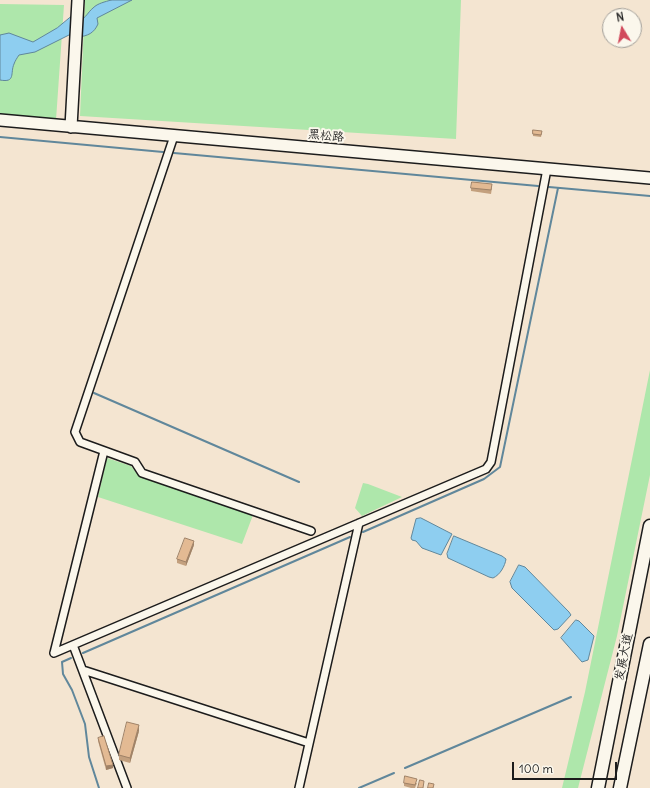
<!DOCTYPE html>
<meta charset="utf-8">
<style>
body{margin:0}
#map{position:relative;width:650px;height:788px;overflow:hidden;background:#f4e5d1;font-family:Delius,sans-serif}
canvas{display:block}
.north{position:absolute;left:602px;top:8px;width:40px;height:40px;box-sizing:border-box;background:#fbf7ec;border:1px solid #a29f99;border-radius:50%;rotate:350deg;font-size:11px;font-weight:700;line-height:16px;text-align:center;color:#1c1c1c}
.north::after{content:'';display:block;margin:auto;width:14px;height:18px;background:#d1495b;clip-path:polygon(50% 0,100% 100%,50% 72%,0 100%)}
.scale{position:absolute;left:512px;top:762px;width:105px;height:18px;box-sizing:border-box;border:2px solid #1c1c1c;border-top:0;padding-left:5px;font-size:12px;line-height:14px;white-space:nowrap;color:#1c1c1c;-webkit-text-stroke:3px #fbf7ec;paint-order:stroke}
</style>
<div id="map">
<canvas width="650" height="788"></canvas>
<div class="north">N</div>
<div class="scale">100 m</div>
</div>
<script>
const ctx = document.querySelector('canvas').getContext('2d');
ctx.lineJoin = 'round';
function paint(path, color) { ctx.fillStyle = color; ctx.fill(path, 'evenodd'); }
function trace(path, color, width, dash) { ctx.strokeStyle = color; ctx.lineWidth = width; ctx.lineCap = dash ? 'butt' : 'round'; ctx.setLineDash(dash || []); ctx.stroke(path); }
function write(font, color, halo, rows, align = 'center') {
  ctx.font = font + ' Delius,"LXGW WenKai TC",sans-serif'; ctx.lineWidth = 4; ctx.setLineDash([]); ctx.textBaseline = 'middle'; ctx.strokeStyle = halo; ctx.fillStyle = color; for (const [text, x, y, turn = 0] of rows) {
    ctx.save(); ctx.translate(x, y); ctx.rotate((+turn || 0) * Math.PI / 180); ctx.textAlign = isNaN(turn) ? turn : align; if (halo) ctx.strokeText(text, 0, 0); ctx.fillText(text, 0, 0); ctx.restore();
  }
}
paint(new Path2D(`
 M85,0H461L456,139L80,116Z
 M0,4L64,5L56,120L0,115Z
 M650,370V475L617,636L578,788H562L585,692Z
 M107,458L131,466L140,477L253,515L242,544L98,497Z
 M363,483L368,484L402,497L362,516L355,508Z`), '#aee7ab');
const water = new Path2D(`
 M111,0H132L97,18L98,24C94,33 88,36 78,37L79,21C86,18 88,12 93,8C98,3 105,2 111,0Z
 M72,16L71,34L35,52L19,55C17,58 15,61 14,64C10,73 16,83 0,80V35L9,33L33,42L57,28Z
 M421,518L452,534L441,555L422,548L416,541L412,540L411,538L416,519Z
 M454,536L502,556L506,559C505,566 500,575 493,578L489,577L448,558L447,554Z
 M519,565L525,567L569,612L571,615L558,629L554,630L512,588L510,582Z
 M576,620L579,621L594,636L588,660L582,662L561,638Z`);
paint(water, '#8ecef0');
trace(water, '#60879b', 1);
trace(new Path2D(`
 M0,137L163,152
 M174,153L538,186
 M549,187L650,196
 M94,393L299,482
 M363,532L484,479L500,467L558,188
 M83,653L350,537
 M71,658L62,662L63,674L72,690L85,724L89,757L99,788
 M405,768L571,697
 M359,788L394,773`), '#60879b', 2);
const street = new Path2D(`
 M174,136L75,432L80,442L135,462L142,473L311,531
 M73,645L127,788
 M54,653L486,469L491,462L547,169
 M54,653L104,451
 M83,670L309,743
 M299,788L359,523`);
const secondary = new Path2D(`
 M0,120L650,178
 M71,127L78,0`);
const primary = new Path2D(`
 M598,788L650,526
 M620,788L650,644`);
trace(street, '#1c1c1c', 10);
trace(secondary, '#1c1c1c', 14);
trace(primary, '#1c1c1c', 15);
trace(street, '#fbf7ec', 7);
trace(secondary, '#fbf7ec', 11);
trace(primary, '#fbf7ec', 12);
paint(new Path2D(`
 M533,130L542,133L541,137L533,136Z
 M471,188H492L491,194L471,191Z
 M194,545L186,566L177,563V559Z
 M139,731L130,763L119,760V755Z
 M98,738L113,768L106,770L98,741Z
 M404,783H417L415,788H411L404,786Z`), '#c3a07e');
paint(new Path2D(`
 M194,541V545L186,566V562Z
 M139,725V731L130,763V758Z
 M113,765V768L106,770V766Z`), '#9f8267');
const building = new Path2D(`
 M533,130L542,131L541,135L533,134Z
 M472,182L492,184L491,190L471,188Z
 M185,538L194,541L186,562L177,559Z
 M127,722L139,725L130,758L119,755Z
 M104,736L113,765L106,766L98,738Z
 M405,776L417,779L415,785L404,783Z
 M420,780L424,781L423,788H418Z
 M429,783L434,784L433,788H428Z`);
paint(building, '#e3ba93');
trace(building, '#9f8267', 1);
write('12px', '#1c1c1c', '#fbf7ec', [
 ["黑松路",326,136,5],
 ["发展大道",624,657,-79]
]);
</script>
